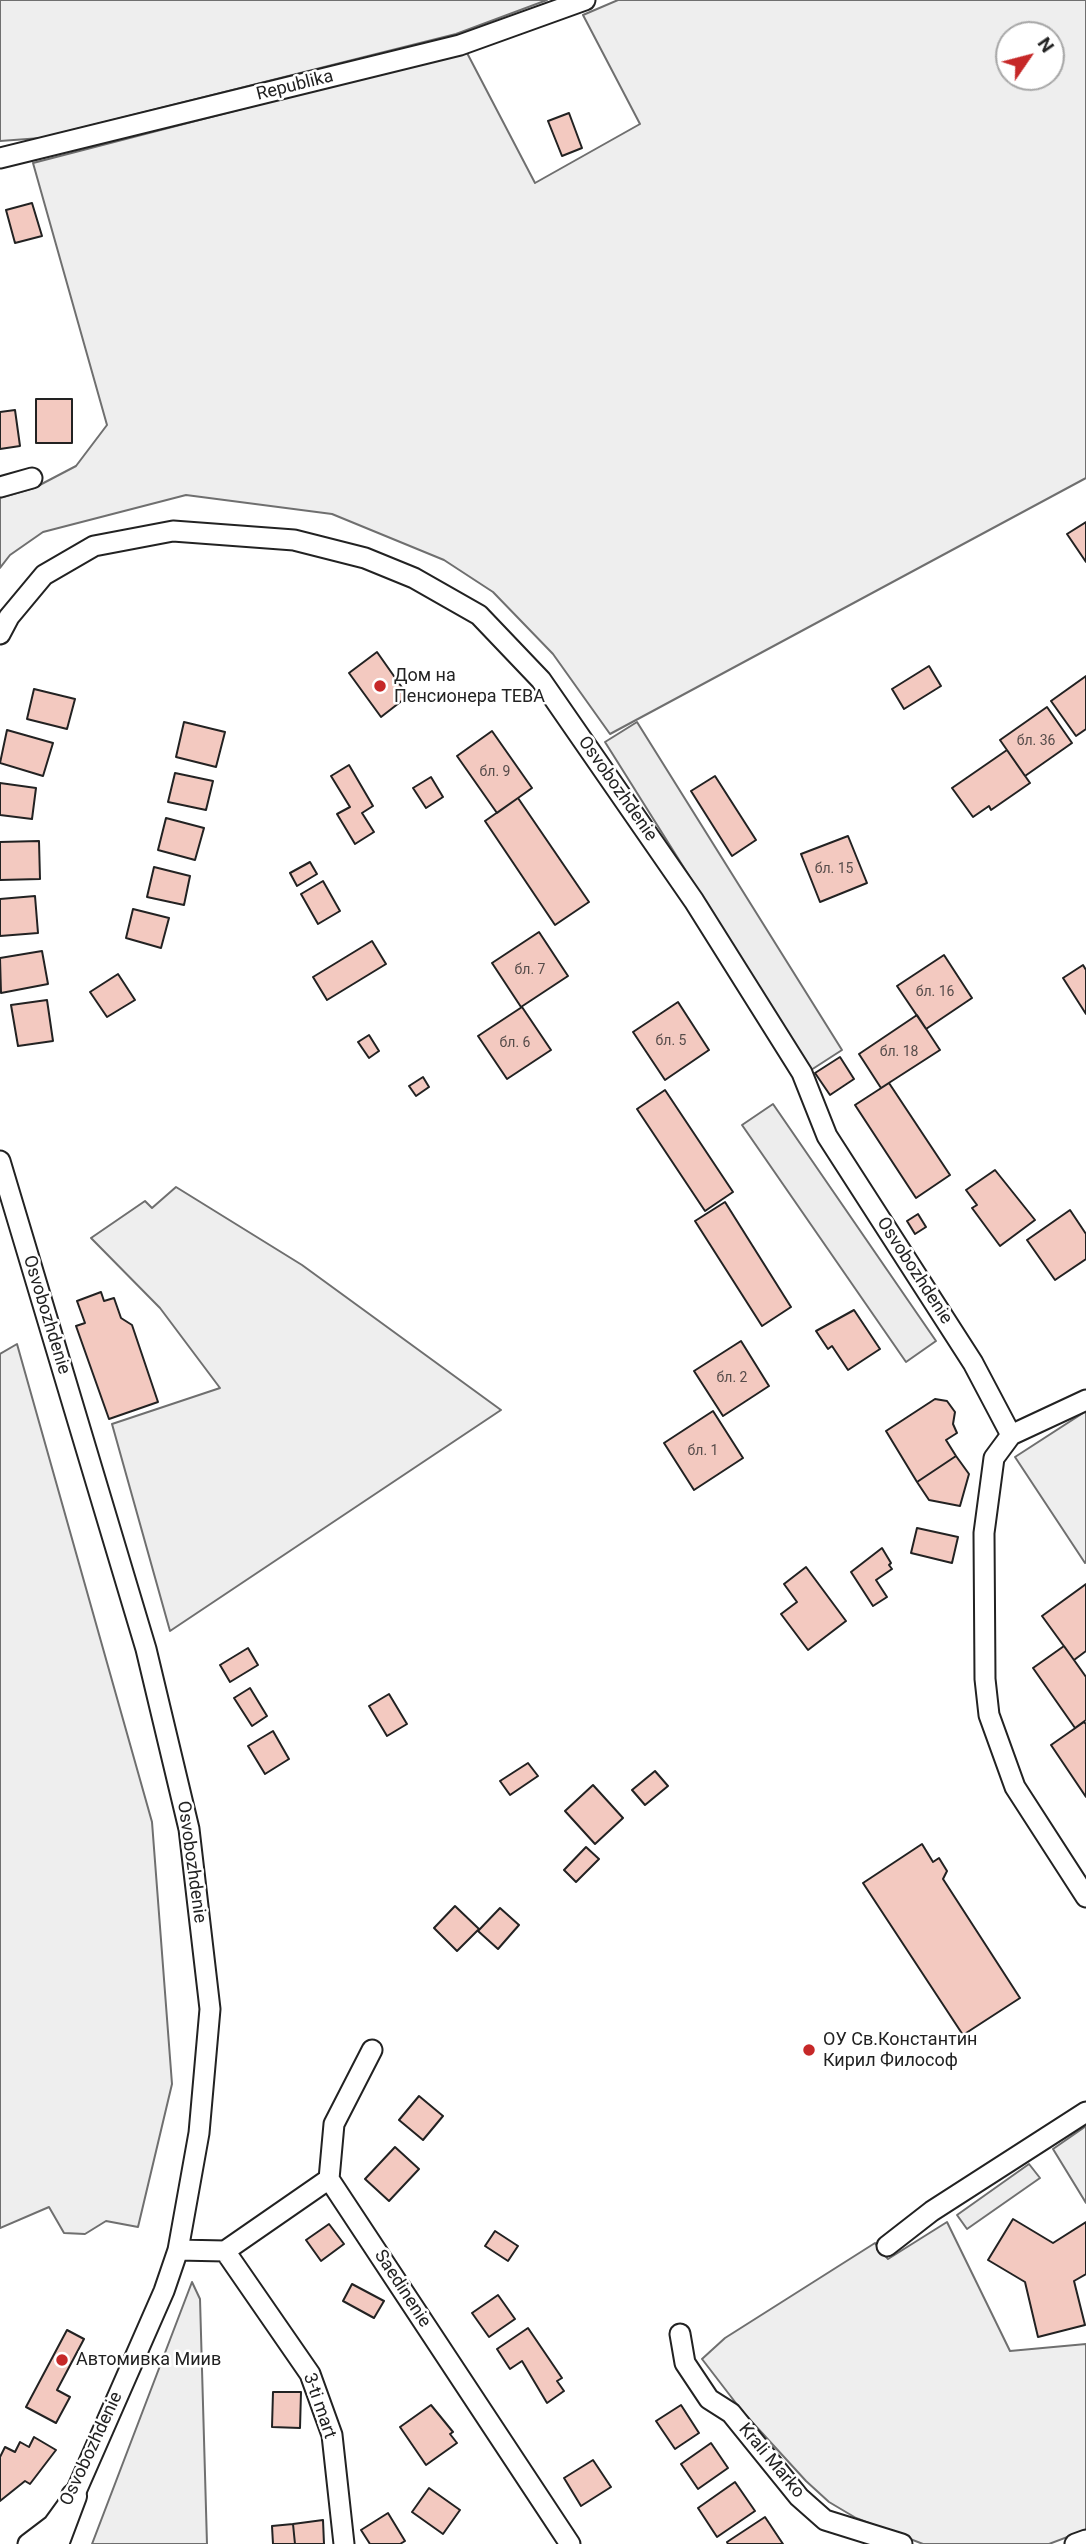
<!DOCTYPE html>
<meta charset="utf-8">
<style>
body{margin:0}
#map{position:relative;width:1086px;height:2544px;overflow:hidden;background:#fff;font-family:Roboto,sans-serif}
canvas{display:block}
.north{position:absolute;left:995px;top:21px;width:70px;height:70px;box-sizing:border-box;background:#fff;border:2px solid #a7a7a7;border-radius:50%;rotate:55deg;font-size:19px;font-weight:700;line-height:28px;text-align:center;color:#222}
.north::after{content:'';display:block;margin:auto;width:24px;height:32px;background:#c62828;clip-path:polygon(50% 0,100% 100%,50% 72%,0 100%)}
</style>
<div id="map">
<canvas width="1086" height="2544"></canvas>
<div class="north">N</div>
</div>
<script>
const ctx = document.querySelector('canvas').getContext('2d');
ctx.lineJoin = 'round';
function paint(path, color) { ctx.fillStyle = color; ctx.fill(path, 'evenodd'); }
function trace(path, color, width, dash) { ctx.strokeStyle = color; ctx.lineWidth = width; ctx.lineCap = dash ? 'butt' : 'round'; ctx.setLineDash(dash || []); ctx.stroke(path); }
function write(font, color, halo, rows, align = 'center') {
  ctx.font = font + ' Roboto,sans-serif'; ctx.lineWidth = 5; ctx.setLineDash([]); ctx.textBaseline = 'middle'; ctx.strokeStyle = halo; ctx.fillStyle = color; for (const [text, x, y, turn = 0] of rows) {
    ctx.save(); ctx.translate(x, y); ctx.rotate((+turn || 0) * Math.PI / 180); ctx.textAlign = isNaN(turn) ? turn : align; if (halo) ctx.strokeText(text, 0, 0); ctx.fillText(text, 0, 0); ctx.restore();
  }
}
const green = new Path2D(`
 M0,0H547L456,34L41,138L0,141Z
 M618,0H1086V478L610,734L553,654L493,592L444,560L332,514L186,495L43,532L10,555L0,568V498L34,488L76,466L107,425L33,163L466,51L535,183L640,124L583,15ZM1009,35H1051V77H1009Z
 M176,1187L302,1265L501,1410L170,1631L112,1424L220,1388L160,1308L91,1238L145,1201L152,1208Z
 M17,1344L152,1822L172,2084L138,2227L106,2221L85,2234L64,2233L49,2207L0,2228V1354Z
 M1086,1411V1562L1085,1563L1015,1457Z
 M1086,2126V2203L1053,2149Z
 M947,2222L1010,2351L1086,2344V2530L1049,2544H923L856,2518L829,2502L806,2481L742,2411L702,2359L725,2338L875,2243L888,2259Z
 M192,2282L200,2299L207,2544H92Z`);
paint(green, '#eee');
trace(green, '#6f6f6f', 2);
const parking = new Path2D(`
 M637,722L842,1050L811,1070L605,742Z
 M773,1104L936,1341L906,1362L742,1125Z
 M1029,2164L1040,2178L967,2229L957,2215Z`);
paint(parking, '#ededed');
trace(parking, '#6f6f6f', 2);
const building = new Path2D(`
 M569,113L582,148L562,156L548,121Z
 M32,203L42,236L15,243L6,210Z
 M36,399H72V443H36Z
 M15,410L20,446L0,449V412Z
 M1086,522V562L1067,534Z
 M377,652L408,696L381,717L349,673Z
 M929,666L941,686L904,709L892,689Z
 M1086,676V729L1076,736L1051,701Z
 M34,689L75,699L67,729L27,719Z
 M1047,707L1072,743L1025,776L1000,740Z
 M184,722L225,732L216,767L176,757Z
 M7,730L53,743L43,776L0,763Z
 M492,731L532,788L497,813L457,756Z
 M1007,750L1030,783L991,810L989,806L973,817L952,788Z
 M349,765L373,806L362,813L374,832L355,844L337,814L350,807L331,776Z
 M175,773L213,781L206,810L168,802Z
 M715,776L756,840L732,856L691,791Z
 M431,777L443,797L426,808L413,788Z
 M0,783L36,788L32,819L0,815Z
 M518,798L589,902L555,925L485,821Z
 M166,818L204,828L195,860L158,850Z
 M848,836L867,883L820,902L801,854Z
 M39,841L40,879L0,880V842Z
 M310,862L317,874L297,886L290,873Z
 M154,867L190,876L184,905L147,897Z
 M323,881L340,911L318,924L301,894Z
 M35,896L38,933L0,936V899Z
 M133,909L169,918L161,948L126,938Z
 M539,932L568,976L521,1007L492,963Z
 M372,941L386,964L327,1000L313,977Z
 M42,951L48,984L1,993L0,958Z
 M944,955L972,998L926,1029L897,986Z
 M1083,965L1086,970V1014L1063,978Z
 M118,974L135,1000L107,1017L90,992Z
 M47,1000L53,1041L18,1046L11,1005Z
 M678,1002L709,1050L665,1080L633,1032Z
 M522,1007L551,1050L507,1079L478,1036Z
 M917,1015L940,1050L881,1088L859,1054Z
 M369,1035L379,1051L369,1058L358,1042Z
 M840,1057L854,1079L830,1095L815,1073Z
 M423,1077L429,1087L416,1096L409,1086Z
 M889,1083L950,1175L916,1198L855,1105Z
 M665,1090L733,1192L705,1211L637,1109Z
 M995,1170L1035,1220L1000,1246L972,1208L977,1205L966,1190Z
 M725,1202L791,1307L762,1326L695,1221Z
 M1070,1210L1086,1234V1259L1055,1280L1027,1240Z
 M918,1214L926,1227L915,1234L907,1221Z
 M101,1292L104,1301L114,1298L121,1318L132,1325L158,1402L109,1419L76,1326L85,1323L77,1301Z
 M854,1310L880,1349L848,1370L832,1346L828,1349L816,1331Z
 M741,1341L769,1386L723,1416L694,1371Z
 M935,1399L947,1401L955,1412L953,1424L957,1433L946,1440L956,1456L917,1482L886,1431Z
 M713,1411L743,1458L694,1490L664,1443Z
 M956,1456L969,1474L960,1506L929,1500L917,1482Z
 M917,1528L958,1537L952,1563L911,1553Z
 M882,1548L891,1563L889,1565L892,1569L876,1580L887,1597L873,1606L851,1572Z
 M806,1567L846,1621L808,1650L781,1614L797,1602L784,1584Z
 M1086,1584V1651L1074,1660L1042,1616Z
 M1064,1646L1086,1677V1720L1075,1728L1033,1668Z
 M248,1648L258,1665L230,1682L220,1665Z
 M250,1688L267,1716L252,1726L234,1698Z
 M389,1694L407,1724L387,1736L369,1706Z
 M1084,1722L1086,1724V1797L1051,1745Z
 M273,1731L289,1759L265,1774L248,1746Z
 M528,1763L538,1776L510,1795L500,1781Z
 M655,1771L668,1786L645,1805L632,1790Z
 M593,1785L623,1818L595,1844L565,1811Z
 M922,1844L933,1862L939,1858L947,1871L943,1879L1020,1998L963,2035L863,1883Z
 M586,1847L599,1859L576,1882L564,1870Z
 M455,1906L479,1929L457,1951L434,1928Z
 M500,1908L519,1925L498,1949L478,1931Z
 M419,2096L443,2116L423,2140L399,2120Z
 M395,2147L419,2169L389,2201L365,2179Z
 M1013,2219L1053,2243L1086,2222V2274L1074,2281L1085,2325L1038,2337L1025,2282L988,2260Z
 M329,2224L344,2244L321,2261L306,2240Z
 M495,2231L518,2246L508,2261L485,2246Z
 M352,2284L384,2301L374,2318L343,2301Z
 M498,2295L515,2319L489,2337L472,2313Z
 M528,2328L562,2378L557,2381L564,2391L547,2403L522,2361L510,2369L497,2349Z
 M67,2330L84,2339L57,2390L70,2397L56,2423L26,2407Z
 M273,2392H301L300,2428L272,2427Z
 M431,2405L453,2432L450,2434L457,2443L426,2465L400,2427Z
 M681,2405L699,2433L675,2449L656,2421Z
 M34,2437L56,2450L30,2484L25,2481L0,2501V2457L5,2447L15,2452L20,2442L29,2447Z
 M711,2443L728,2468L698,2489L681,2464Z
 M593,2460L611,2487L581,2506L564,2478Z
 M735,2482L755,2511L717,2537L698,2508Z
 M429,2488L460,2510L443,2534L412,2512Z
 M388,2513L405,2541L400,2544H370L361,2530Z
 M765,2517L783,2544H728L727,2542Z
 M323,2520L324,2544H295L293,2524Z
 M293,2524L295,2544H273L272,2526Z`);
paint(building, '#f3c9c0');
trace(building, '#222', 2);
const minor = new Path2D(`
 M0,158L460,45L585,0
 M0,487L32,478
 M0,634L9,617L44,575L94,546L173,531L294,540L365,558L414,578L479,615L541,680L694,901L802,1073L827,1136L973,1363L1011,1435
 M0,1161L146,1649L189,1829L210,2009L199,2133L178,2250L164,2291L74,2496L53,2525L28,2544
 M1086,1400L1011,1435L994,1458L984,1533L985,1679L989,1715L1015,1787L1086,1897
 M329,2179L334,2124L372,2050
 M887,2246L932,2211L1086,2112
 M178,2250L225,2251L329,2179L570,2544
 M225,2251L310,2374L332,2435L344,2544
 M680,2334L685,2363L709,2399L731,2413L799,2497L825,2520L902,2544
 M1075,2544L1086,2540`);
const tertiary = new Path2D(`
 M56,2544L74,2496`);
trace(minor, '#222', 23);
trace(tertiary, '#222', 28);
trace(minor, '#fff', 19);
trace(tertiary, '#fff', 24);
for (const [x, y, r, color] of [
 [380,686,7,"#c62828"],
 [809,2050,7,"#c62828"],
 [62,2360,7,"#c62828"]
]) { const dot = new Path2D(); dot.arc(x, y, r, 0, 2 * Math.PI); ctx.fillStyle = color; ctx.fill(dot); trace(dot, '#fff', 2.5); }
write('14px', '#564c4a', null, [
 ["бл. 36",1036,741],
 ["бл. 9",495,772],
 ["бл. 15",834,869],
 ["бл. 7",530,970],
 ["бл. 16",935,992],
 ["бл. 5",671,1041],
 ["бл. 6",515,1043],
 ["бл. 18",899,1052],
 ["бл. 2",732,1378],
 ["бл. 1",703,1451]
]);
write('18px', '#222', '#fff', [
 ["Republika",295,86,-14],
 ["Osvobozhdenie",617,789,55],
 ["Osvobozhdenie",914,1271,57],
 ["Osvobozhdenie",46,1315,73],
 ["Osvobozhdenie",191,1862,82],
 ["Saedinenie",402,2289,57],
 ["3-ti mart",319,2406,71],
 ["Osvobozhdenie",92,2449,-65],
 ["Krali Marko",771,2461,50]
]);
write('18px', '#222', '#fff', [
 ["Дом на",394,676],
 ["Пенсионера ТЕВА",394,697],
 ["ОУ Св.Константин",823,2040],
 ["Кирил Философ",823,2061],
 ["Автомивка Миив",76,2360]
], 'left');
</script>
